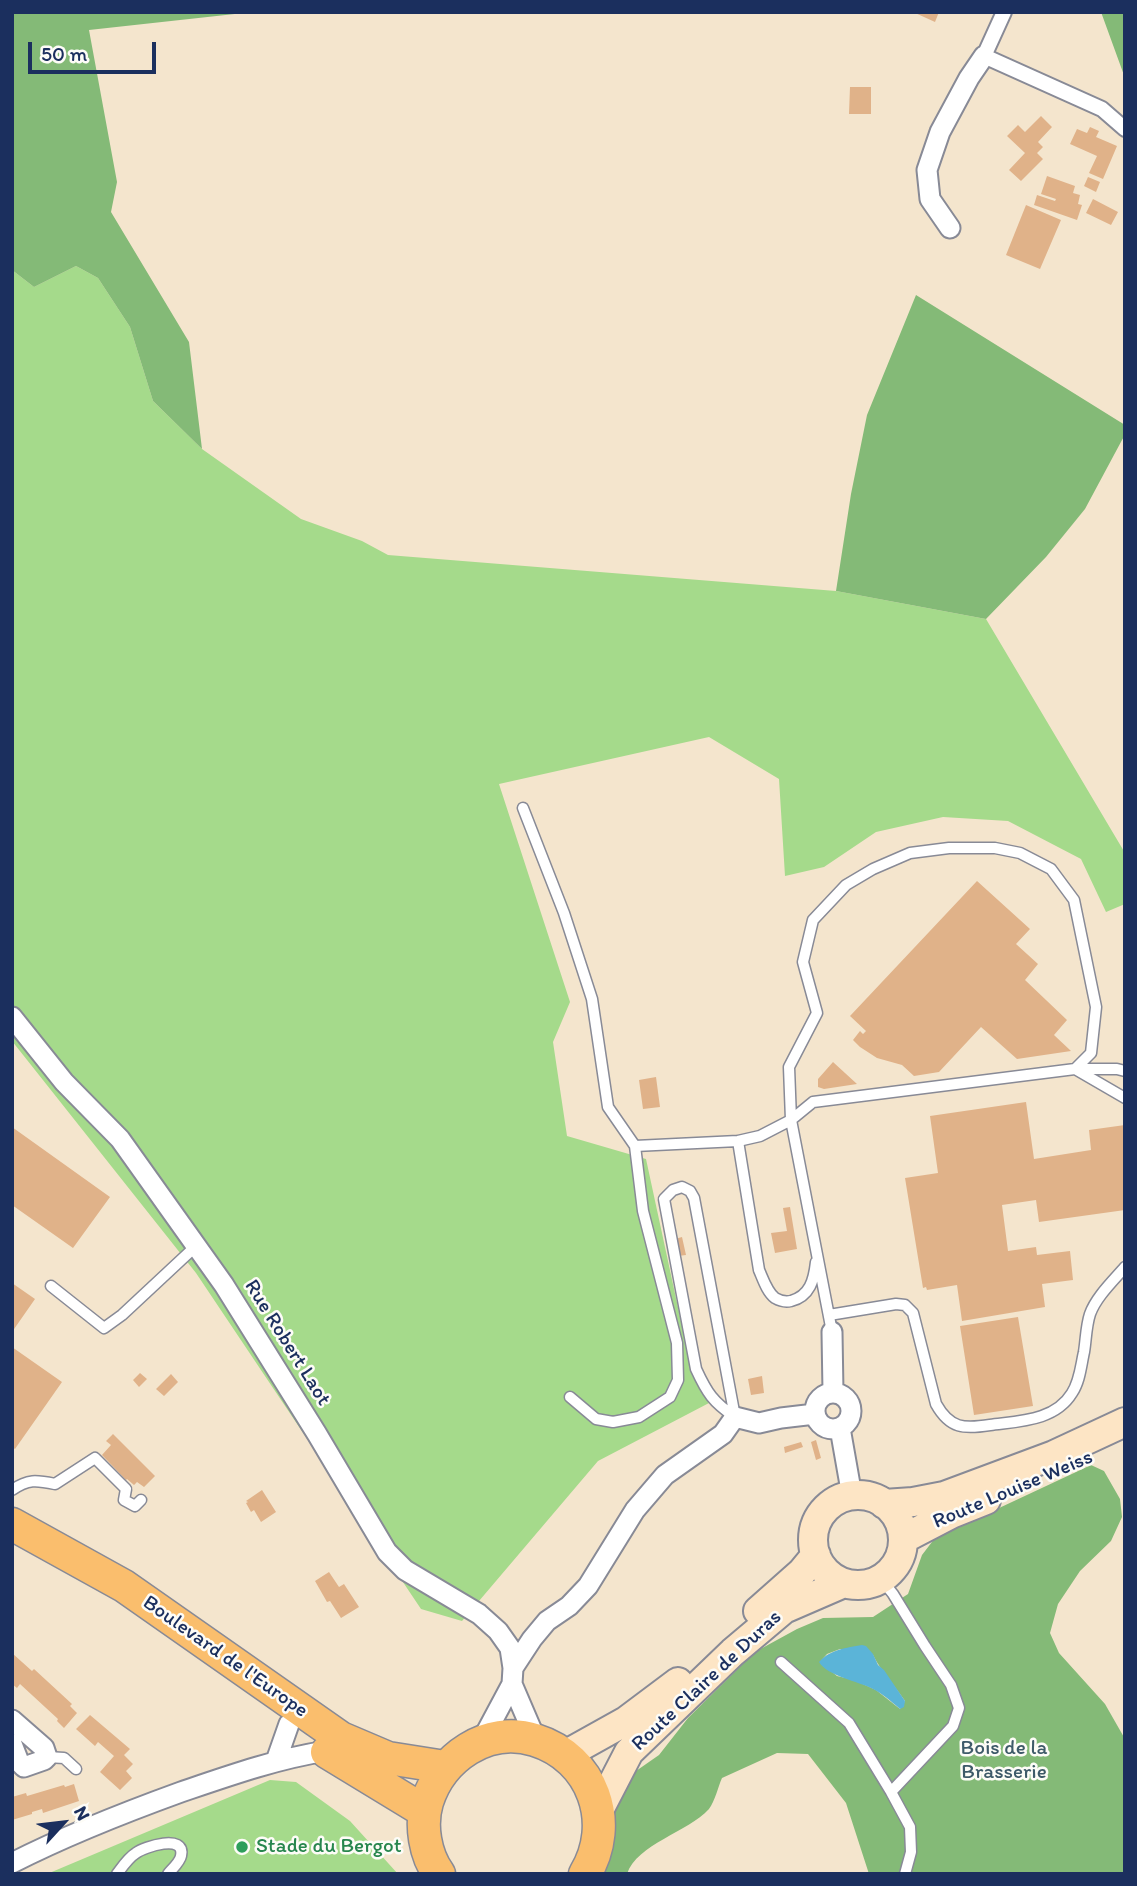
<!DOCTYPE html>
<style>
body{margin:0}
#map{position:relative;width:1137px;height:1886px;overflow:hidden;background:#f4e5cd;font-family:Itim,sans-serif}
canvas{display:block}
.frame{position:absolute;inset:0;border:14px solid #1b2f5e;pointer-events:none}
.north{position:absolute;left:28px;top:1788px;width:70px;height:70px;-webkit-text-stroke:5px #fdfcf7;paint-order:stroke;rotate:63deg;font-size:19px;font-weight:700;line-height:28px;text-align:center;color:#1b2f5e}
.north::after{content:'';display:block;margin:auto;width:24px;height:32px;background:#1b2f5e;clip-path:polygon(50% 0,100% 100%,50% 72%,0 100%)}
.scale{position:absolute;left:28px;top:42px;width:128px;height:32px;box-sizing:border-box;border:4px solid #1b2f5e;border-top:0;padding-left:9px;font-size:21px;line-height:24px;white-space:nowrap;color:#1b2f5e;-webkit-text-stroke:5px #fdfcf7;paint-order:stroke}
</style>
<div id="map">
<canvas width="1137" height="1886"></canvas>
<div class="frame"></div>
<div class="north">N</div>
<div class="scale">50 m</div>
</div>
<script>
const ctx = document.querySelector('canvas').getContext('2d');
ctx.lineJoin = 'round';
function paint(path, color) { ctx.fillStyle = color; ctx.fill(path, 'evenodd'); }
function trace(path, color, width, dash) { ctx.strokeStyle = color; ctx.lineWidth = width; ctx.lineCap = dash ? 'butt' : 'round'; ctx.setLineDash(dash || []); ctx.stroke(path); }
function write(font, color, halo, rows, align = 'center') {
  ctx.font = font + ' Itim,sans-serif'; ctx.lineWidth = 5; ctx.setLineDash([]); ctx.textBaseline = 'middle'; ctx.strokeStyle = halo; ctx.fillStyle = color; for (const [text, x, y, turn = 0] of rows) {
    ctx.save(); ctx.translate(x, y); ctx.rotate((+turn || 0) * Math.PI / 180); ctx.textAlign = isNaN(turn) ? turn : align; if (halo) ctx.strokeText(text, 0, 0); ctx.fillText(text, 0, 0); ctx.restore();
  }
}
paint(new Path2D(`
 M76,266L98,278L130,327L153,401L202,449L301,519L362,541L388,555L836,591L986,619L1125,853V904L1106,912L1081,859L1008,821L943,817L876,832L824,867L785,876L779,779L709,737L499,784L570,1002L553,1042L567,1136L646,1159L693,1377L709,1403L598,1461L462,1621L421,1609L196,1273L12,1041V270L34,287Z
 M270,1780L296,1782L350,1821L398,1874H47Z`), '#a5da8b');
paint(new Path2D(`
 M12,12H253L89,30L117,182L111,212L189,342L202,449L153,401L130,327L98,278L76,266L34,287L12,270Z
 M1101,12H1125V78Z
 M916,295L1125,425V435L1122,440L1085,509L1046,557L986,619L836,591L851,494L867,415Z
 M1091,1465L1104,1471L1120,1499L1122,1517L1111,1541L1080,1571L1058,1604L1050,1633L1059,1653L1105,1704L1125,1739V1874H869L846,1803L808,1754L777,1753L722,1778C718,1787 715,1801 709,1809C688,1832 637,1844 627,1874H602L605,1870L614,1794L636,1771L659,1755L688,1718L755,1652L797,1629L823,1618L873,1617L908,1594L922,1555L935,1538ZM840,1649L873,1655C881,1671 894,1685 905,1701L900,1709L876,1690L854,1680L837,1676L820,1662L827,1654Z`), '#84ba77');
paint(new Path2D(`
 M862,1645L866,1646L873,1654L878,1665L884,1670L905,1701L904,1707L900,1709C892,1702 883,1694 873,1689C858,1681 827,1676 819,1662C831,1649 846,1648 862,1645Z`), '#5bb4d8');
paint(new Path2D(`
 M913,12H939L935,22Z
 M850,87H871V114H849Z
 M1041,116L1052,127L1038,142L1043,147L1037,153L1043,159L1021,181L1009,170L1025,153L1007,136L1018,125L1025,132Z
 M1090,127L1099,131L1096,137L1117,146L1103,179L1089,173L1097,156L1070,144L1077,129L1087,133Z
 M1047,176L1075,186L1073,193L1080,195L1078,204L1082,205L1077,220L1034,205L1037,195L1055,201L1056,199L1041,194Z
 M1088,177L1100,182L1096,192L1084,186Z
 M1093,199L1118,212L1111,225L1086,213Z
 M1026,205L1061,220L1040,269L1006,255Z
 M977,881L1030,929L1016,944L1038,964L1025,980L1067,1020L1054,1035L1071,1051L1017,1059L981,1027L939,1072L914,1076L902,1065L877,1058L860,1047L853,1040L860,1031L863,1034L866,1031L850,1016Z
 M833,1062L857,1084L824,1089L818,1087V1079Z
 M656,1077L660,1107L643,1109L639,1080Z
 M1026,1102L1034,1159L1091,1150L1089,1130L1125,1125V1210L1039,1222L1036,1200L1002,1205L1008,1251L1036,1247L1037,1255L1070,1251L1073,1280L1042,1284L1045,1307L962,1321L957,1285L927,1290L926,1287L923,1288L905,1178L938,1173L930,1116Z
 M12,1127L110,1197L73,1248L12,1205Z
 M790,1207L797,1249L775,1253L771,1233L787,1231L783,1208Z
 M682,1237L686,1255L678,1256L675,1239Z
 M12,1283L35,1299L12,1332Z
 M1018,1317L1033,1406L974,1415L960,1326Z
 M12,1347L62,1382L15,1449L12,1447Z
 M140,1373L147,1379L139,1387L133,1380Z
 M171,1374L178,1382L164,1396L156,1389Z
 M762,1376L764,1393L751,1395L748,1379Z
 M113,1434L155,1476L144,1487L137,1482L134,1485L127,1479L126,1480L102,1455L111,1445L106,1441Z
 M816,1440L821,1458L816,1460L811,1442Z
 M801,1442L803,1447L785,1453L784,1447Z
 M262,1490L276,1512L261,1522L254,1510L251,1512L246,1503L248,1502L246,1501Z
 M329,1572L339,1587L344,1584L359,1607L341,1618L330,1601L327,1602L315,1581Z
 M12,1653L32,1671L34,1669L72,1704L70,1706L77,1713L64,1728L57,1721L58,1719L20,1684L17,1688L12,1684Z
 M90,1715L130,1749L124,1755L133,1764L126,1771L132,1778L120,1790L100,1772L114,1756L98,1742L95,1746L76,1729Z
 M74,1784L79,1801L43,1813L42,1809L32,1812V1814L12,1820V1797L26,1793L27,1796L64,1785L65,1787Z`), '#e0b289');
const service = new Path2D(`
 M523,808L564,913L592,999L608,1107L635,1146L738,1141L760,1136L791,1120L813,1102L1075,1069L1125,1098
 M1075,1069H1117L1125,1071
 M738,1141L759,1270C763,1279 767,1292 775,1298C780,1301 786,1302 791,1301C810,1296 814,1280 816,1262
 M682,1187L690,1191L694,1198L735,1417C713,1402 707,1393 696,1369L664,1199L673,1190Z
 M51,1286L104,1328L122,1315L196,1246
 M829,1315L896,1304L905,1305L913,1313L936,1404C950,1429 964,1429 990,1425C1019,1421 1055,1421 1072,1393C1080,1381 1081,1365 1084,1352C1086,1340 1086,1326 1090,1314C1096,1297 1113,1281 1125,1267
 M832,1332L791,1120L789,1067L817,1013L803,962L813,920L846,885L873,869L910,853L949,848H995L1020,853L1051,869L1074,900L1096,1007L1091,1053L1075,1069
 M570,1397L596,1419L613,1422L639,1417L670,1397L678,1380L677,1343L643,1211L635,1146
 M12,1490C28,1479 36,1480 55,1484L95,1458L126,1489L124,1500L135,1506L141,1500
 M881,1579L893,1594L925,1646L951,1685L959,1708L953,1726L891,1792L910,1827L911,1852L905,1874
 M781,1662L849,1723L891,1792
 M47,1757L64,1758L76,1769
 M117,1874C123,1866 128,1858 136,1853C144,1847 186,1833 181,1856C180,1862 172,1869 168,1874`);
const pedestrian = new Path2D(`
 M1004,12L984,56L1102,109L1125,129`);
const minor = new Path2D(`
 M950,228L930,199L927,170L940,132L969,78L984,56
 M12,1017L64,1082L120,1139L224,1285L317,1434L387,1552L405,1570L479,1614L498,1631L510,1648L513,1668L512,1684L481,1742
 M832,1332L833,1392
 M815 1411a18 18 0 1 1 36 0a18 18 0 1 1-36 0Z
 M840,1428L852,1496
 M513,1668L532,1639L547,1621L569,1606L588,1586L635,1510L665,1475L723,1434L735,1417L759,1423L781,1418L815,1414
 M512,1684L536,1740
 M12,1720L44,1748L47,1757L44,1760L24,1767L19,1762L12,1744
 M276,1761L289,1724
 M12,1863C67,1835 123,1813 181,1792C228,1776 276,1759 326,1751`);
const secondary = new Path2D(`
 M813 1540a45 45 0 1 1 90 0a45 45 0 1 1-90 0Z
 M884,1504L913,1502L944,1496L1054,1455L1125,1422
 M903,1539L951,1514L986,1500
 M758,1611L802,1572L816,1555
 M565,1755L626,1721L678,1682
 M599,1810L629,1752L733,1652L784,1609L844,1583`);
const primary = new Path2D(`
 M12,1524L124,1586L341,1738L388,1758L445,1767
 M327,1752L424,1811
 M439,1874C425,1855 420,1825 427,1802C441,1758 487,1725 535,1740C593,1758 616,1823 585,1874`);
trace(service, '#888a96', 13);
trace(pedestrian, '#888a96', 18);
trace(minor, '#888a96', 23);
trace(secondary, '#888a96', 32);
trace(primary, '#888a96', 35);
trace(service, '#fff', 10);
trace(pedestrian, '#fff', 14);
trace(minor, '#fff', 19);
trace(secondary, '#fde5c5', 28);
trace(primary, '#fabe6d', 32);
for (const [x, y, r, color] of [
 [242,1847,7,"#2e9e5b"]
]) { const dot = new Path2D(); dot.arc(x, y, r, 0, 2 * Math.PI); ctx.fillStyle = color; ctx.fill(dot); trace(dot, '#fdfcf7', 2.5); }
write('21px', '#1b2f5e', '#fdfcf7', [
 ["Rue Robert Laot",287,1343,58],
 ["Route Louise Weiss",1013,1490,-23],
 ["Boulevard de l'Europe",225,1657,35],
 ["Route Claire de Duras",707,1681,-43]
]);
write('21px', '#3e5a69', '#fdfcf7', [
 ["Bois de la",1004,1749],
 ["Brasserie",1004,1773]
]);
write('21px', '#27864d', '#fdfcf7', [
 ["Stade du Bergot",256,1847]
], 'left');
</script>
